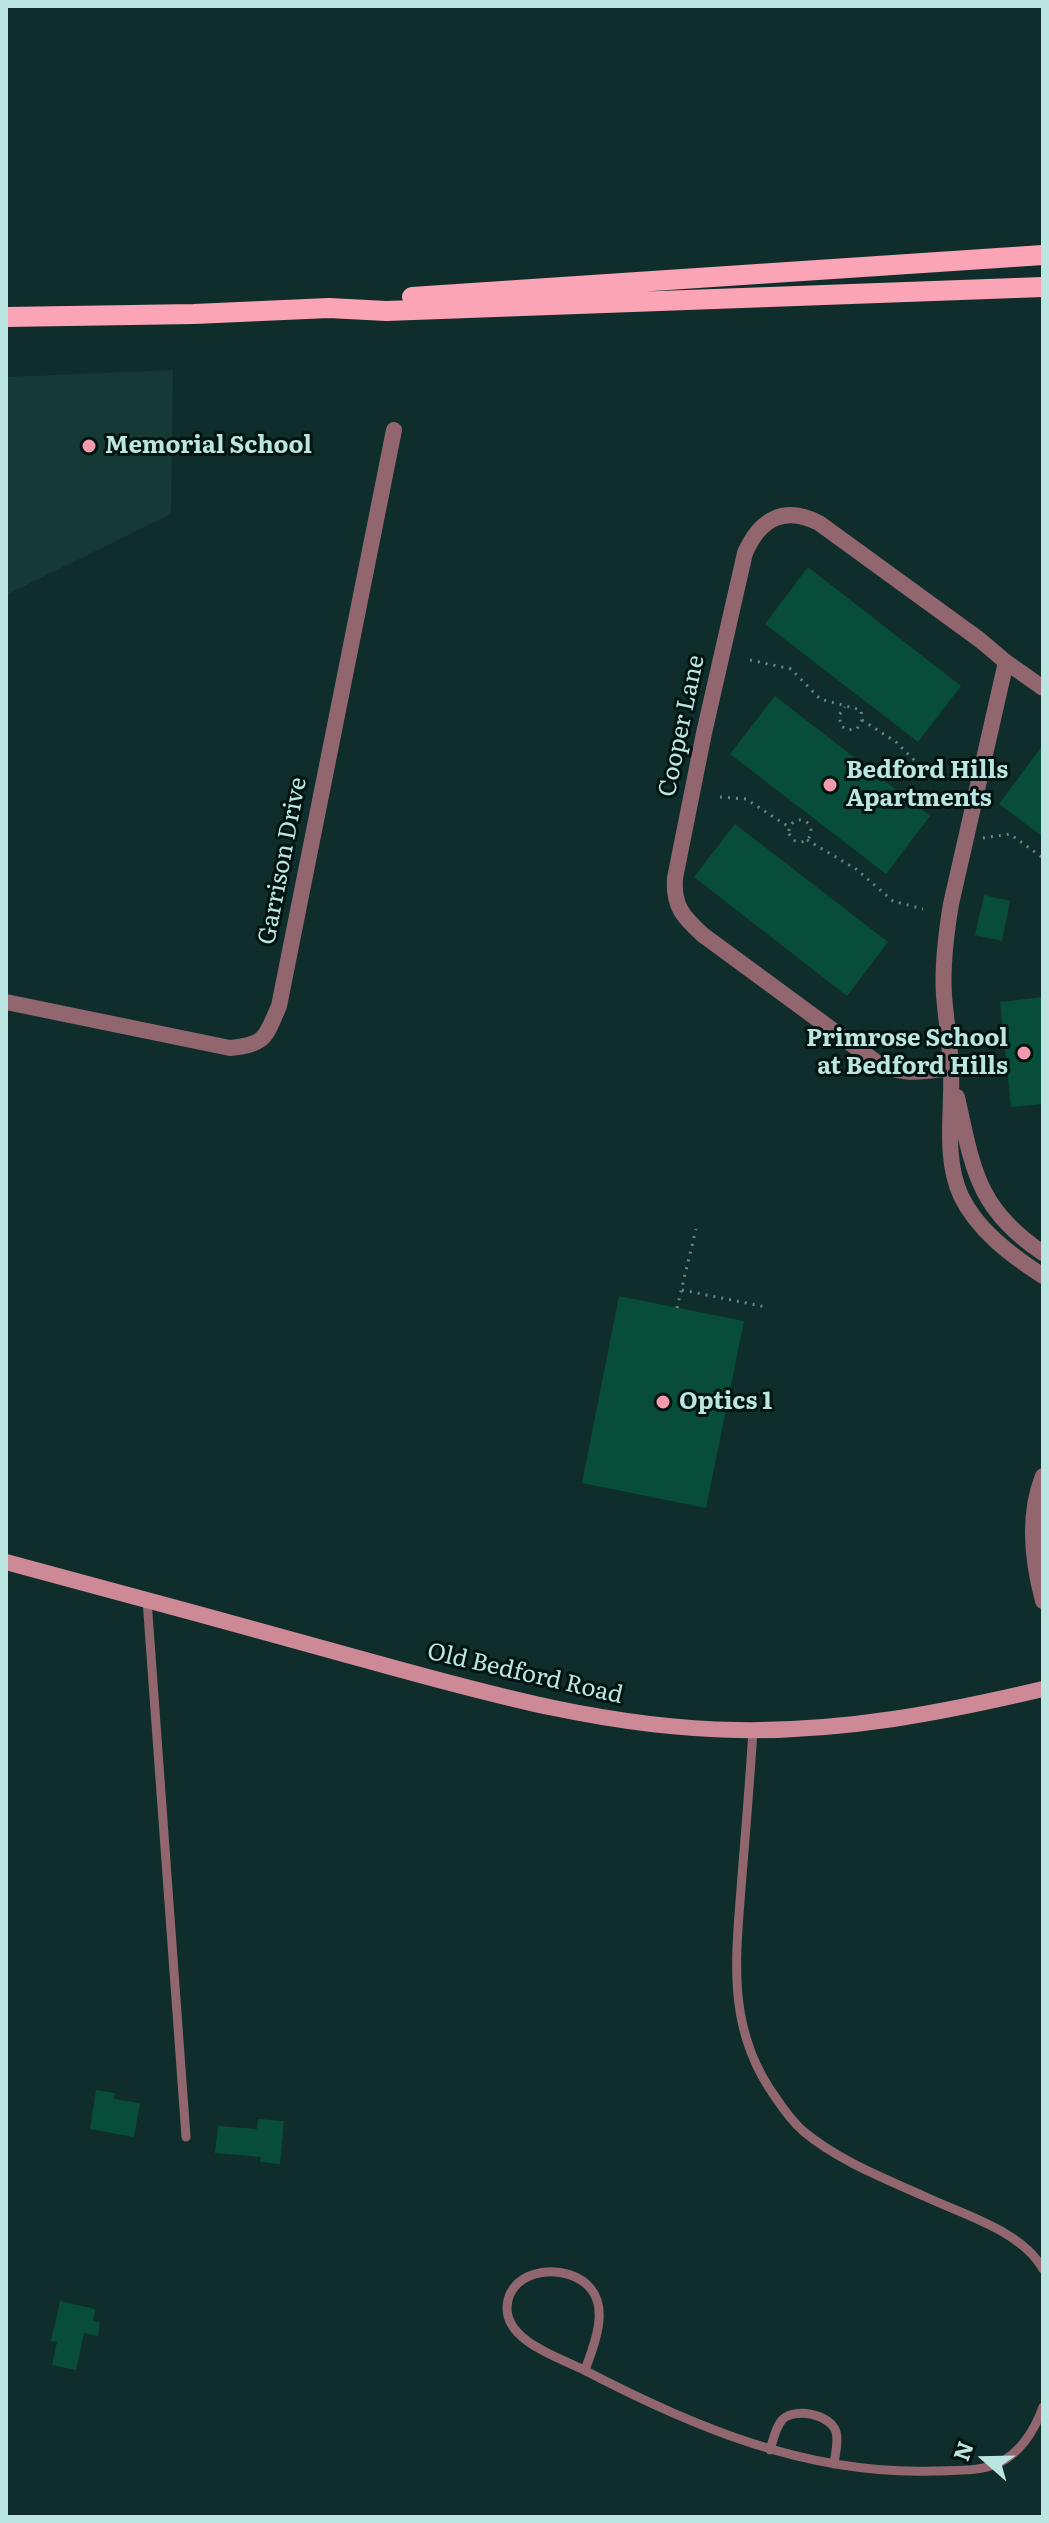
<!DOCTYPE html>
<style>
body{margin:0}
#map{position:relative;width:1049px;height:2523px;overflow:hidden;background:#0f2d2a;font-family:Literata,serif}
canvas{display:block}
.frame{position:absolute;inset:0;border:8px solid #bae5e0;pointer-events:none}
.north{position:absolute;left:945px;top:2419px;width:80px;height:80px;-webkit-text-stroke:6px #021412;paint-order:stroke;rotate:290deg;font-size:22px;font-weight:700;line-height:32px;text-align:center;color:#bae5e0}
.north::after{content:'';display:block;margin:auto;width:28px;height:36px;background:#bae5e0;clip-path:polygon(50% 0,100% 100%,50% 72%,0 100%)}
</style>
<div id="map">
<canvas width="1049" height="2523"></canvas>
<div class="frame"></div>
<div class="north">N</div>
</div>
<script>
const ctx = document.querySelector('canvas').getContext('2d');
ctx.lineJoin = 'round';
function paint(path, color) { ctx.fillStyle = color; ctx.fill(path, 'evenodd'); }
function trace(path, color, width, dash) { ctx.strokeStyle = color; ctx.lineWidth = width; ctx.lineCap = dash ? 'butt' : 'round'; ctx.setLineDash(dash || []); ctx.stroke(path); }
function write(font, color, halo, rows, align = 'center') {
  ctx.font = font + ' Literata,serif'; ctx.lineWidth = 6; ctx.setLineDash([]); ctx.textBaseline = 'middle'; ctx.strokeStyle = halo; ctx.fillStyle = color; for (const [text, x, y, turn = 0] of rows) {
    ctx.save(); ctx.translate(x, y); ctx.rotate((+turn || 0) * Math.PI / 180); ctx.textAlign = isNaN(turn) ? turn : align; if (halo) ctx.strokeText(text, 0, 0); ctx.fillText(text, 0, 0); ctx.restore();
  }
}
paint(new Path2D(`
 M173,370L171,514L6,595V377Z`), '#153934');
paint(new Path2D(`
 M808,567L961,686L918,742L765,624Z
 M775,696L930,816L886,874L730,754Z
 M1043,745V837L999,804Z
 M735,824L888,942L847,996L694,877Z
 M984,895L1010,901L1002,941L975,935Z
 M1043,997V1104L1011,1107L1000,1002Z
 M619,1296L744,1321L706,1508L582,1483Z
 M96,2090L115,2093L114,2099L140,2103L134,2137L90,2129Z
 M258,2119L284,2121L280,2164L260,2162L261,2157L215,2153L218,2126L257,2129Z
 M60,2301L95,2309L93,2321L100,2322L98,2336L84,2333L76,2370L52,2365L57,2342L51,2341Z`), '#084d39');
trace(new Path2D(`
 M750,660L791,669L820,699L861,710L862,720L857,729L848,730L841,726L839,715L845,707
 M862,720L896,742L920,766L952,778
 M720,797L746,799L789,827
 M789 831a11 11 0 1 1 22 0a11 11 0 1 1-22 0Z
 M983,838L1010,834L1043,858
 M807,840L856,869L893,901L923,909
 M682,1290L766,1307
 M677,1308L696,1229`), '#638884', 3, [2, 6]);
trace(new Path2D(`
 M147,1600L186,2137
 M753,1730C750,1779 746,1827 742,1876C736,1957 725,2028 776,2098C784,2110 793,2122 803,2131C839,2161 884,2178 926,2197C964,2215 1022,2231 1043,2269
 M585,2370C593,2348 609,2311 591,2289C570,2262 509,2266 507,2307C506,2341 558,2357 582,2369C693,2427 807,2475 933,2471C955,2470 979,2472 999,2463C1021,2452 1035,2429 1043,2407
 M770,2450C773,2441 775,2428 782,2420C794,2407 831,2414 836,2432C839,2442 835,2454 834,2464`), '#91666e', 9);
trace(new Path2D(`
 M1043,688L1006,662L951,904C946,934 942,965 944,995C946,1020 950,1044 951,1069C953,1110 943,1157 961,1196C977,1230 1012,1256 1043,1276
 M6,1002L230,1048C266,1044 265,1038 279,1006L394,430
 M951,1068C921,1071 904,1077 876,1062L703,935C683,917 673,906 675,878L704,733L745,553C760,519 784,505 819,523L980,640L1006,662
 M957,1097C973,1169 977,1209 1043,1253
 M1043,1476C1027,1516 1032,1560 1043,1601`), '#91666e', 16);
trace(new Path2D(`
 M6,1562C117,1592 229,1622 340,1653C471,1689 600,1728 737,1730C843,1732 941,1713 1043,1689`), '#cd8996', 16);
trace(new Path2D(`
 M412,297L1043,255
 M6,317L194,314L329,308L386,311L1043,287`), '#fba4b5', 20);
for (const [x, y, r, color] of [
 [89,446,8,"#f39aac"],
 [830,785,8,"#f39aac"],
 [1024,1053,8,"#f39aac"],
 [663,1402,8,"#f39aac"]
]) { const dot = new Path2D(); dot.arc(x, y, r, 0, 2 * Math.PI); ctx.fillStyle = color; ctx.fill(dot); trace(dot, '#021412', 3); }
write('bold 24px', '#bae5e0', '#021412', [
 ["Memorial School",105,446],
 ["Bedford Hills",846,771],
 ["Apartments",846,799],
 ["Primrose School",1008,1039,"right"],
 ["at Bedford Hills",1008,1067,"right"],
 ["Optics 1",679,1402]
], 'left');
write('24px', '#bae5e0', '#021412', [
 ["Cooper Lane",682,726,-78],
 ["Garrison Drive",283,861,-79],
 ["Old Bedford Road",525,1674,13]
]);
</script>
